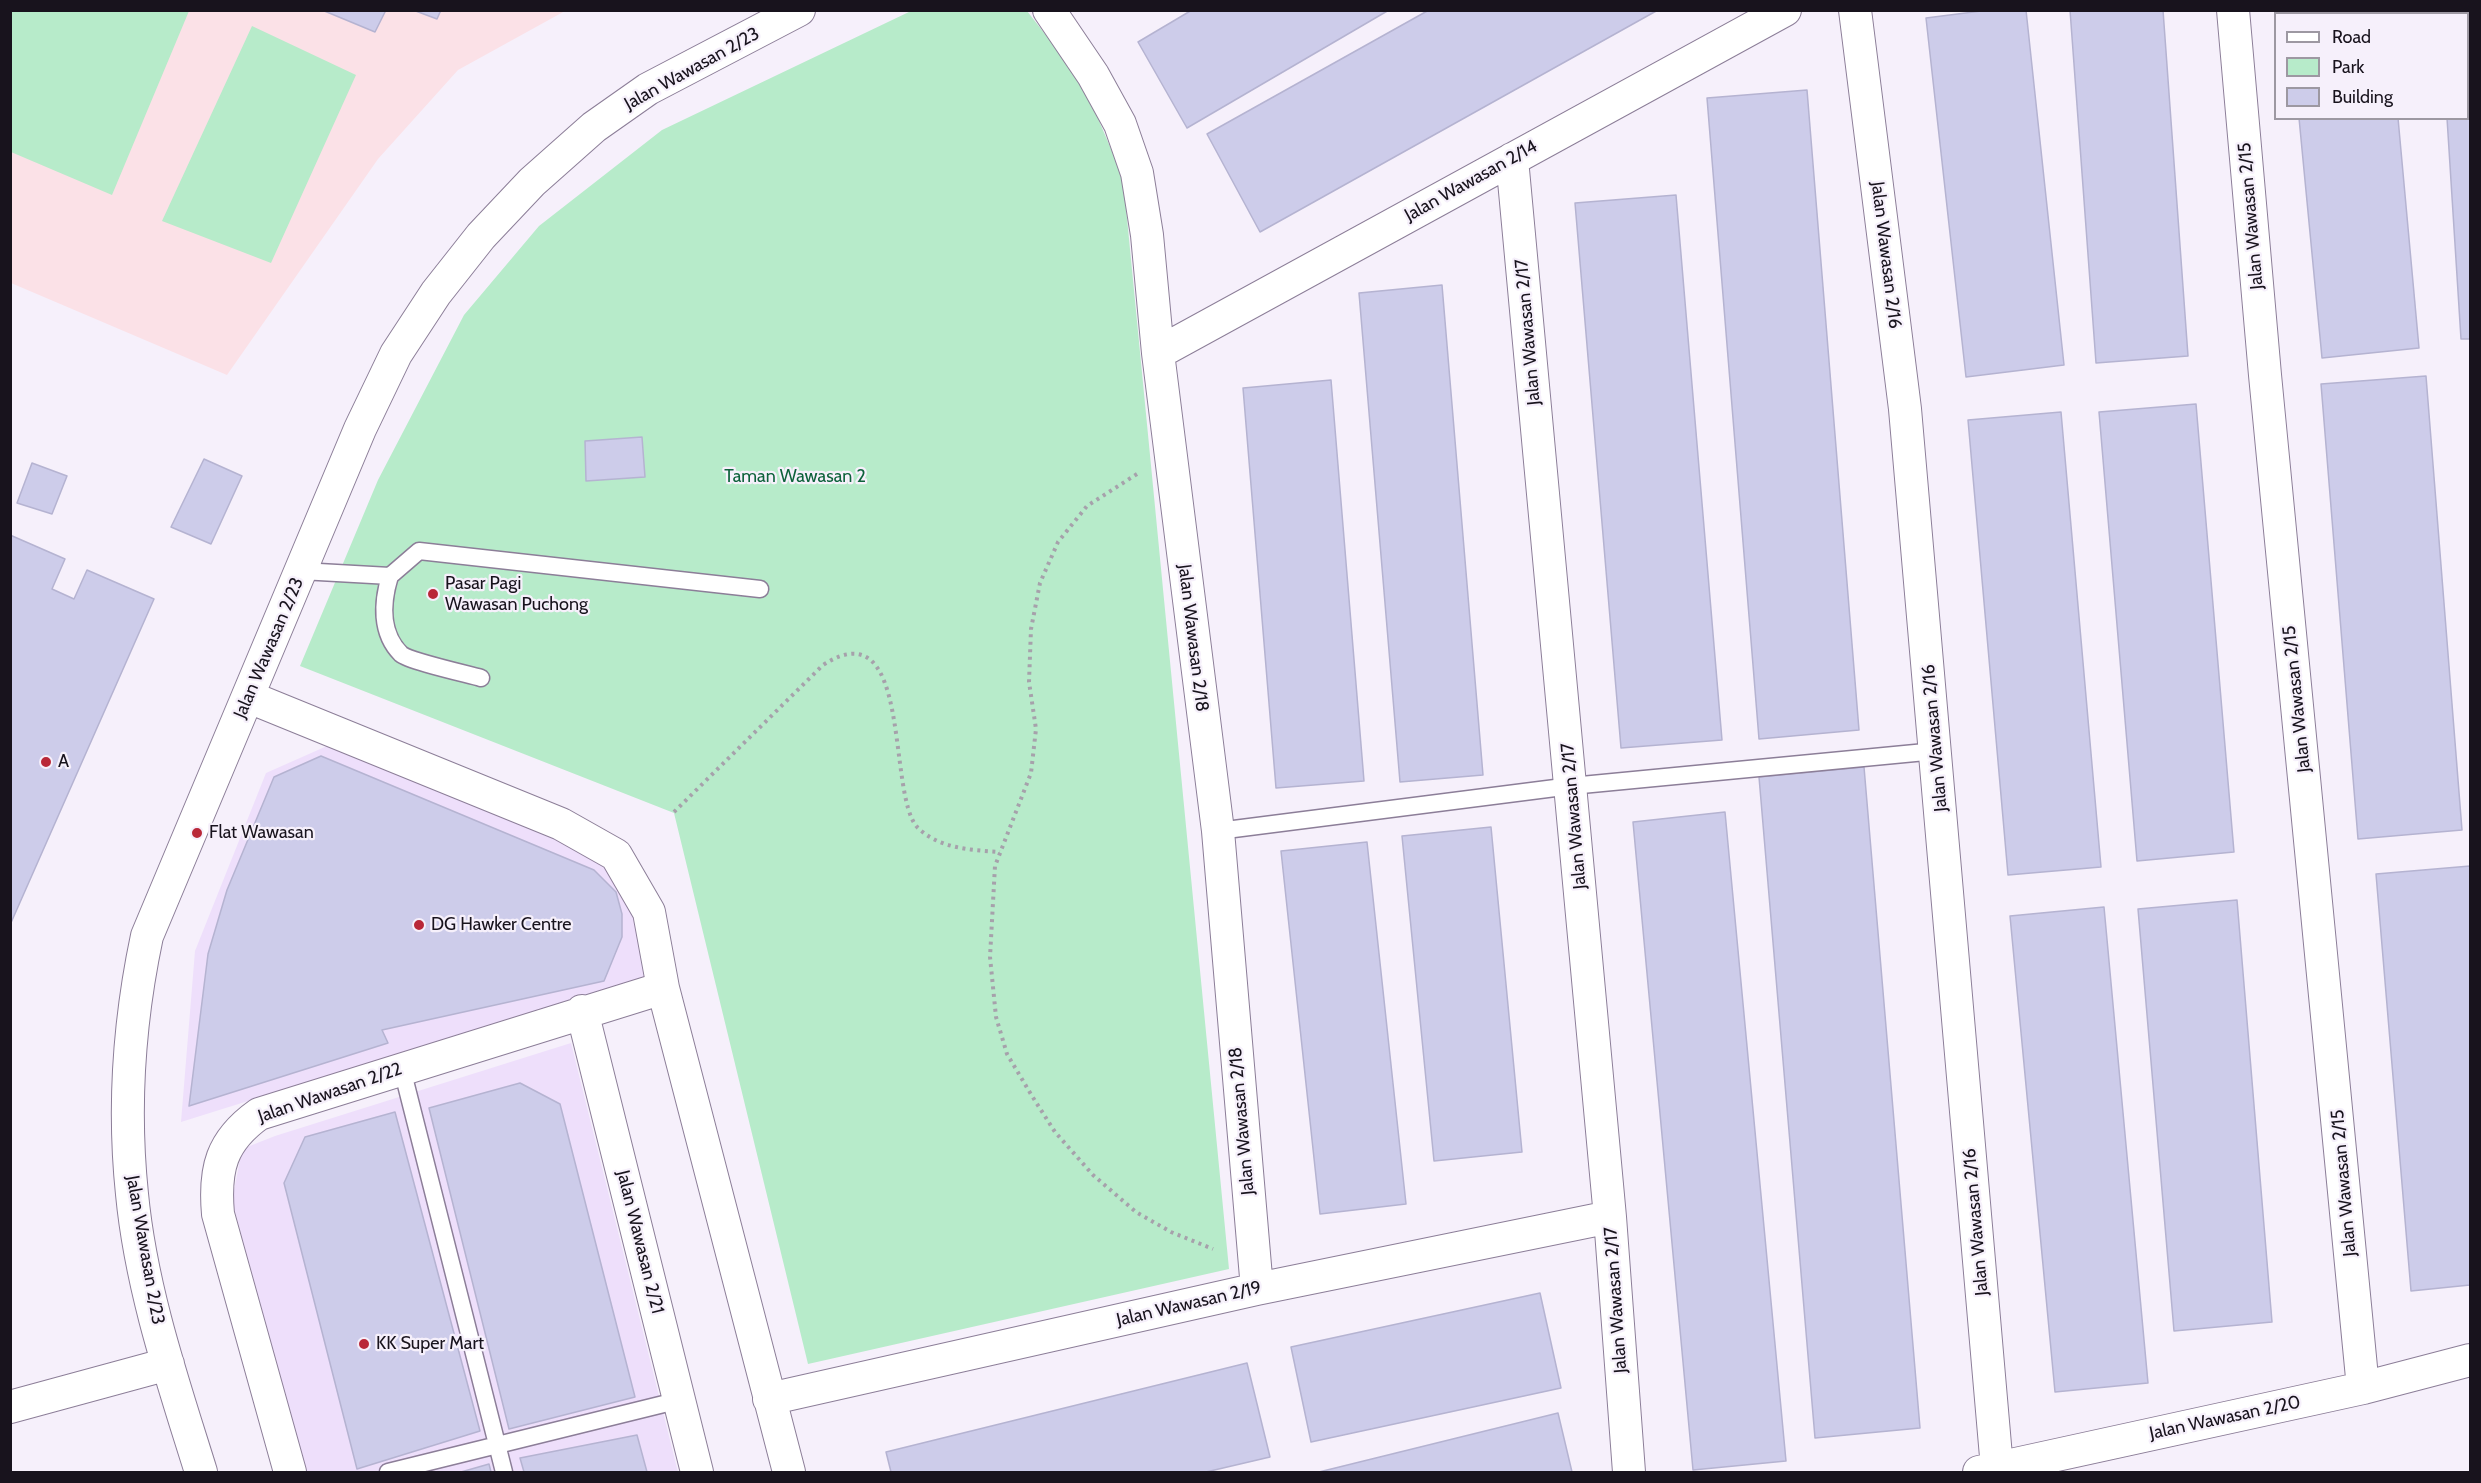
<!DOCTYPE html>
<style>
body{margin:0}
#map{position:relative;width:2481px;height:1483px;overflow:hidden;background:#f6f0fb;font-family:Cabin,sans-serif}
canvas{display:block}
.frame{position:absolute;inset:0;border:12px solid #18131d;pointer-events:none}
.legend{position:absolute;left:2274px;top:12px;width:195px;height:108px;box-sizing:border-box;background:#f6f0fb;border:2px solid #9d98a2;margin:0;padding:8px 10px;list-style:none;font-size:18px;color:#18131d}
.legend li{display:flex;align-items:center;gap:12px;height:30px}
.legend b{width:30px;border:2px solid #9d98a2}
</style>
<div id="map">
<canvas width="2481" height="1483"></canvas>
<div class="frame"></div>
<ul class="legend">
<li><b style="height:8px;background:#fff"></b>Road</li>
<li><b style="height:16px;background:#b7ebca"></b>Park</li>
<li><b style="height:16px;background:#cdccea"></b>Building</li>
</ul>
</div>
<script>
const ctx = document.querySelector('canvas').getContext('2d');
ctx.lineJoin = 'round';
function paint(path, color) { ctx.fillStyle = color; ctx.fill(path, 'evenodd'); }
function trace(path, color, width, dash) { ctx.strokeStyle = color; ctx.lineWidth = width; ctx.lineCap = dash ? 'butt' : 'round'; ctx.setLineDash(dash || []); ctx.stroke(path); }
function write(font, color, halo, rows, align = 'center') {
  ctx.font = font + ' Cabin,sans-serif'; ctx.lineWidth = 4.5; ctx.setLineDash([]); ctx.textBaseline = 'middle'; ctx.strokeStyle = halo; ctx.fillStyle = color; for (const [text, x, y, turn = 0] of rows) {
    ctx.save(); ctx.translate(x, y); ctx.rotate((+turn || 0) * Math.PI / 180); ctx.textAlign = isNaN(turn) ? turn : align; if (halo) ctx.strokeText(text, 0, 0); ctx.fillText(text, 0, 0); ctx.restore();
  }
}
paint(new Path2D(`
 M327,746L568,842L594,859L608,870L635,917L644,977L181,1122L195,951L266,773Z
 M571,1043L678,1472H307L232,1201L242,1149L275,1136Z`), '#eedffb');
paint(new Path2D(`
 M10,11H565L458,70L378,159L227,375L11,283Z`), '#fbe1e7');
paint(new Path2D(`
 M10,11H189L112,195L11,152Z
 M911,11H1027L1082,81L1123,177L1229,1269L808,1364L674,813L300,666L378,480L464,315L539,226L662,130Z
 M252,26L356,75L271,263L162,221Z`), '#b7ebca');
const building = new Path2D(`
 M322,10H386L375,32Z
 M413,10H441L437,19Z
 M1192,10H1389L1187,128L1138,42Z
 M1429,10H1658L1260,232L1207,134Z
 M1989,10H2026L2064,365L1966,377L1926,18Z
 M2070,10H2163L2188,356L2096,363Z
 M2289,10H2388V14H2290Z
 M2439,10H2470V339H2461L2447,118H2468V14H2440Z
 M1807,90L1859,730L1759,739L1707,98Z
 M2299,118H2398L2419,348L2322,358Z
 M1676,195L1722,740L1621,748L1575,203Z
 M1442,285L1483,775L1400,782L1359,293Z
 M2426,376L2462,830L2358,839L2321,384Z
 M1331,380L1364,781L1276,788L1243,388Z
 M2196,404L2234,852L2137,861L2099,412Z
 M2061,412L2101,867L2008,875L1968,420Z
 M642,437L645,477L586,481L585,441Z
 M204,459L242,476L211,544L171,527Z
 M32,463L67,476L52,514L17,503Z
 M10,535L65,559L52,589L74,599L87,570L154,599L10,925Z
 M321,756L594,870L616,892L622,914V937L604,981L382,1030L388,1043L189,1106L208,954L227,890L274,777Z
 M1864,767L1920,1428L1815,1438L1759,777Z
 M1725,812L1786,1461L1693,1470L1633,822Z
 M1491,827L1522,1152L1434,1161L1402,836Z
 M1367,842L1406,1204L1320,1214L1281,851Z
 M2470,866V1285L2411,1291L2376,874Z
 M2237,900L2272,1322L2174,1331L2138,909Z
 M2104,907L2148,1383L2055,1392L2010,916Z
 M520,1083L560,1104L635,1397L509,1429L429,1108Z
 M395,1112L480,1431L357,1469L284,1183L305,1137Z
 M1540,1293L1561,1388L1311,1442L1291,1347Z
 M1247,1363L1270,1457L1206,1472H891L886,1452Z
 M1558,1413L1572,1472H1319Z
 M637,1435L647,1472H524L520,1458Z
 M489,1464L491,1472H461Z`);
paint(building, '#cdccea');
trace(building, '#b5b3d1', 1.5);
const service = new Path2D(`
 M301,571L390,576L419,551L760,589
 M390,576C382,602 380,633 401,654C409,661 467,674 481,678
 M1218,831L1571,786L1936,751
 M402,1069L504,1472
 M388,1472L680,1400`);
const minor = new Path2D(`
 M1049,10L1093,75L1120,124L1137,173L1147,235L1158,353L1218,831L1257,1289
 M1855,10L1905,409L1997,1468
 M2233,10L2265,375L2363,1388
 M1512,159L1610,1217L1629,1472
 M1158,353L1785,10
 M249,697L561,824L616,855L649,912L663,988L789,1472
 M582,1011L697,1472
 M769,1399L1257,1289L1610,1217
 M10,1407L168,1364
 M201,1472C173,1382 141,1289 132,1194C123,1108 129,1021 147,936L360,429L396,354L436,293L481,236L532,182L594,127L648,89L799,10
 M290,1472L218,1214C214,1169 221,1141 259,1114L663,988
 M1979,1472L2363,1388L2470,1360`);
trace(service, '#8c7e98', 19);
trace(minor, '#8c7e98', 34);
trace(new Path2D(`
 M1137,474L1087,506L1058,542L1040,583L1031,629L1029,682L1036,729L1031,773L995,866L990,957L996,1017L1007,1054L1032,1096L1055,1132L1093,1175L1136,1212L1171,1232L1213,1249
 M674,812L823,665C914,606 886,796 918,828C940,849 972,850 1000,852`), '#a6a1ab', 4, [3, 4.5]);
trace(service, '#fff', 16);
trace(minor, '#fff', 32);
for (const [x, y, r, color] of [
 [433,594,6,"#b92738"],
 [46,762,6,"#b92738"],
 [197,833,6,"#b92738"],
 [419,925,6,"#b92738"],
 [364,1344,6,"#b92738"]
]) { const dot = new Path2D(); dot.arc(x, y, r, 0, 2 * Math.PI); ctx.fillStyle = color; ctx.fill(dot); trace(dot, '#f6f0fb', 2); }
write('18px', '#18131d', '#f6f0fb', [
 ["Jalan Wawasan 2/23",692,69,-29],
 ["Jalan Wawasan 2/14",1471,181,-29],
 ["Jalan Wawasan 2/15",2251,216,-95],
 ["Jalan Wawasan 2/16",1886,255,83],
 ["Jalan Wawasan 2/17",1528,332,-95],
 ["Jalan Wawasan 2/18",1193,638,83],
 ["Jalan Wawasan 2/23",269,648,-67],
 ["Jalan Wawasan 2/15",2297,699,-96],
 ["Jalan Wawasan 2/16",1935,738,-95],
 ["Jalan Wawasan 2/17",1574,816,-95],
 ["Jalan Wawasan 2/22",330,1093,-19],
 ["Jalan Wawasan 2/18",1242,1121,-95],
 ["Jalan Wawasan 2/15",2344,1183,-95],
 ["Jalan Wawasan 2/16",1976,1222,-95],
 ["Jalan Wawasan 2/21",640,1242,76],
 ["Jalan Wawasan 2/23",145,1250,80],
 ["Jalan Wawasan 2/17",1616,1300,-94],
 ["Jalan Wawasan 2/19",1189,1304,-13],
 ["Jalan Wawasan 2/20",2225,1418,-12]
]);
write('18px', '#0d623b', '#f6f0fb', [
 ["Taman Wawasan 2",795,477]
]);
write('18px', '#18131d', '#f6f0fb', [
 ["Pasar Pagi",445,584],
 ["Wawasan Puchong",445,605],
 ["A",58,762],
 ["Flat Wawasan",209,833],
 ["DG Hawker Centre",431,925],
 ["KK Super Mart",376,1344]
], 'left');
</script>
